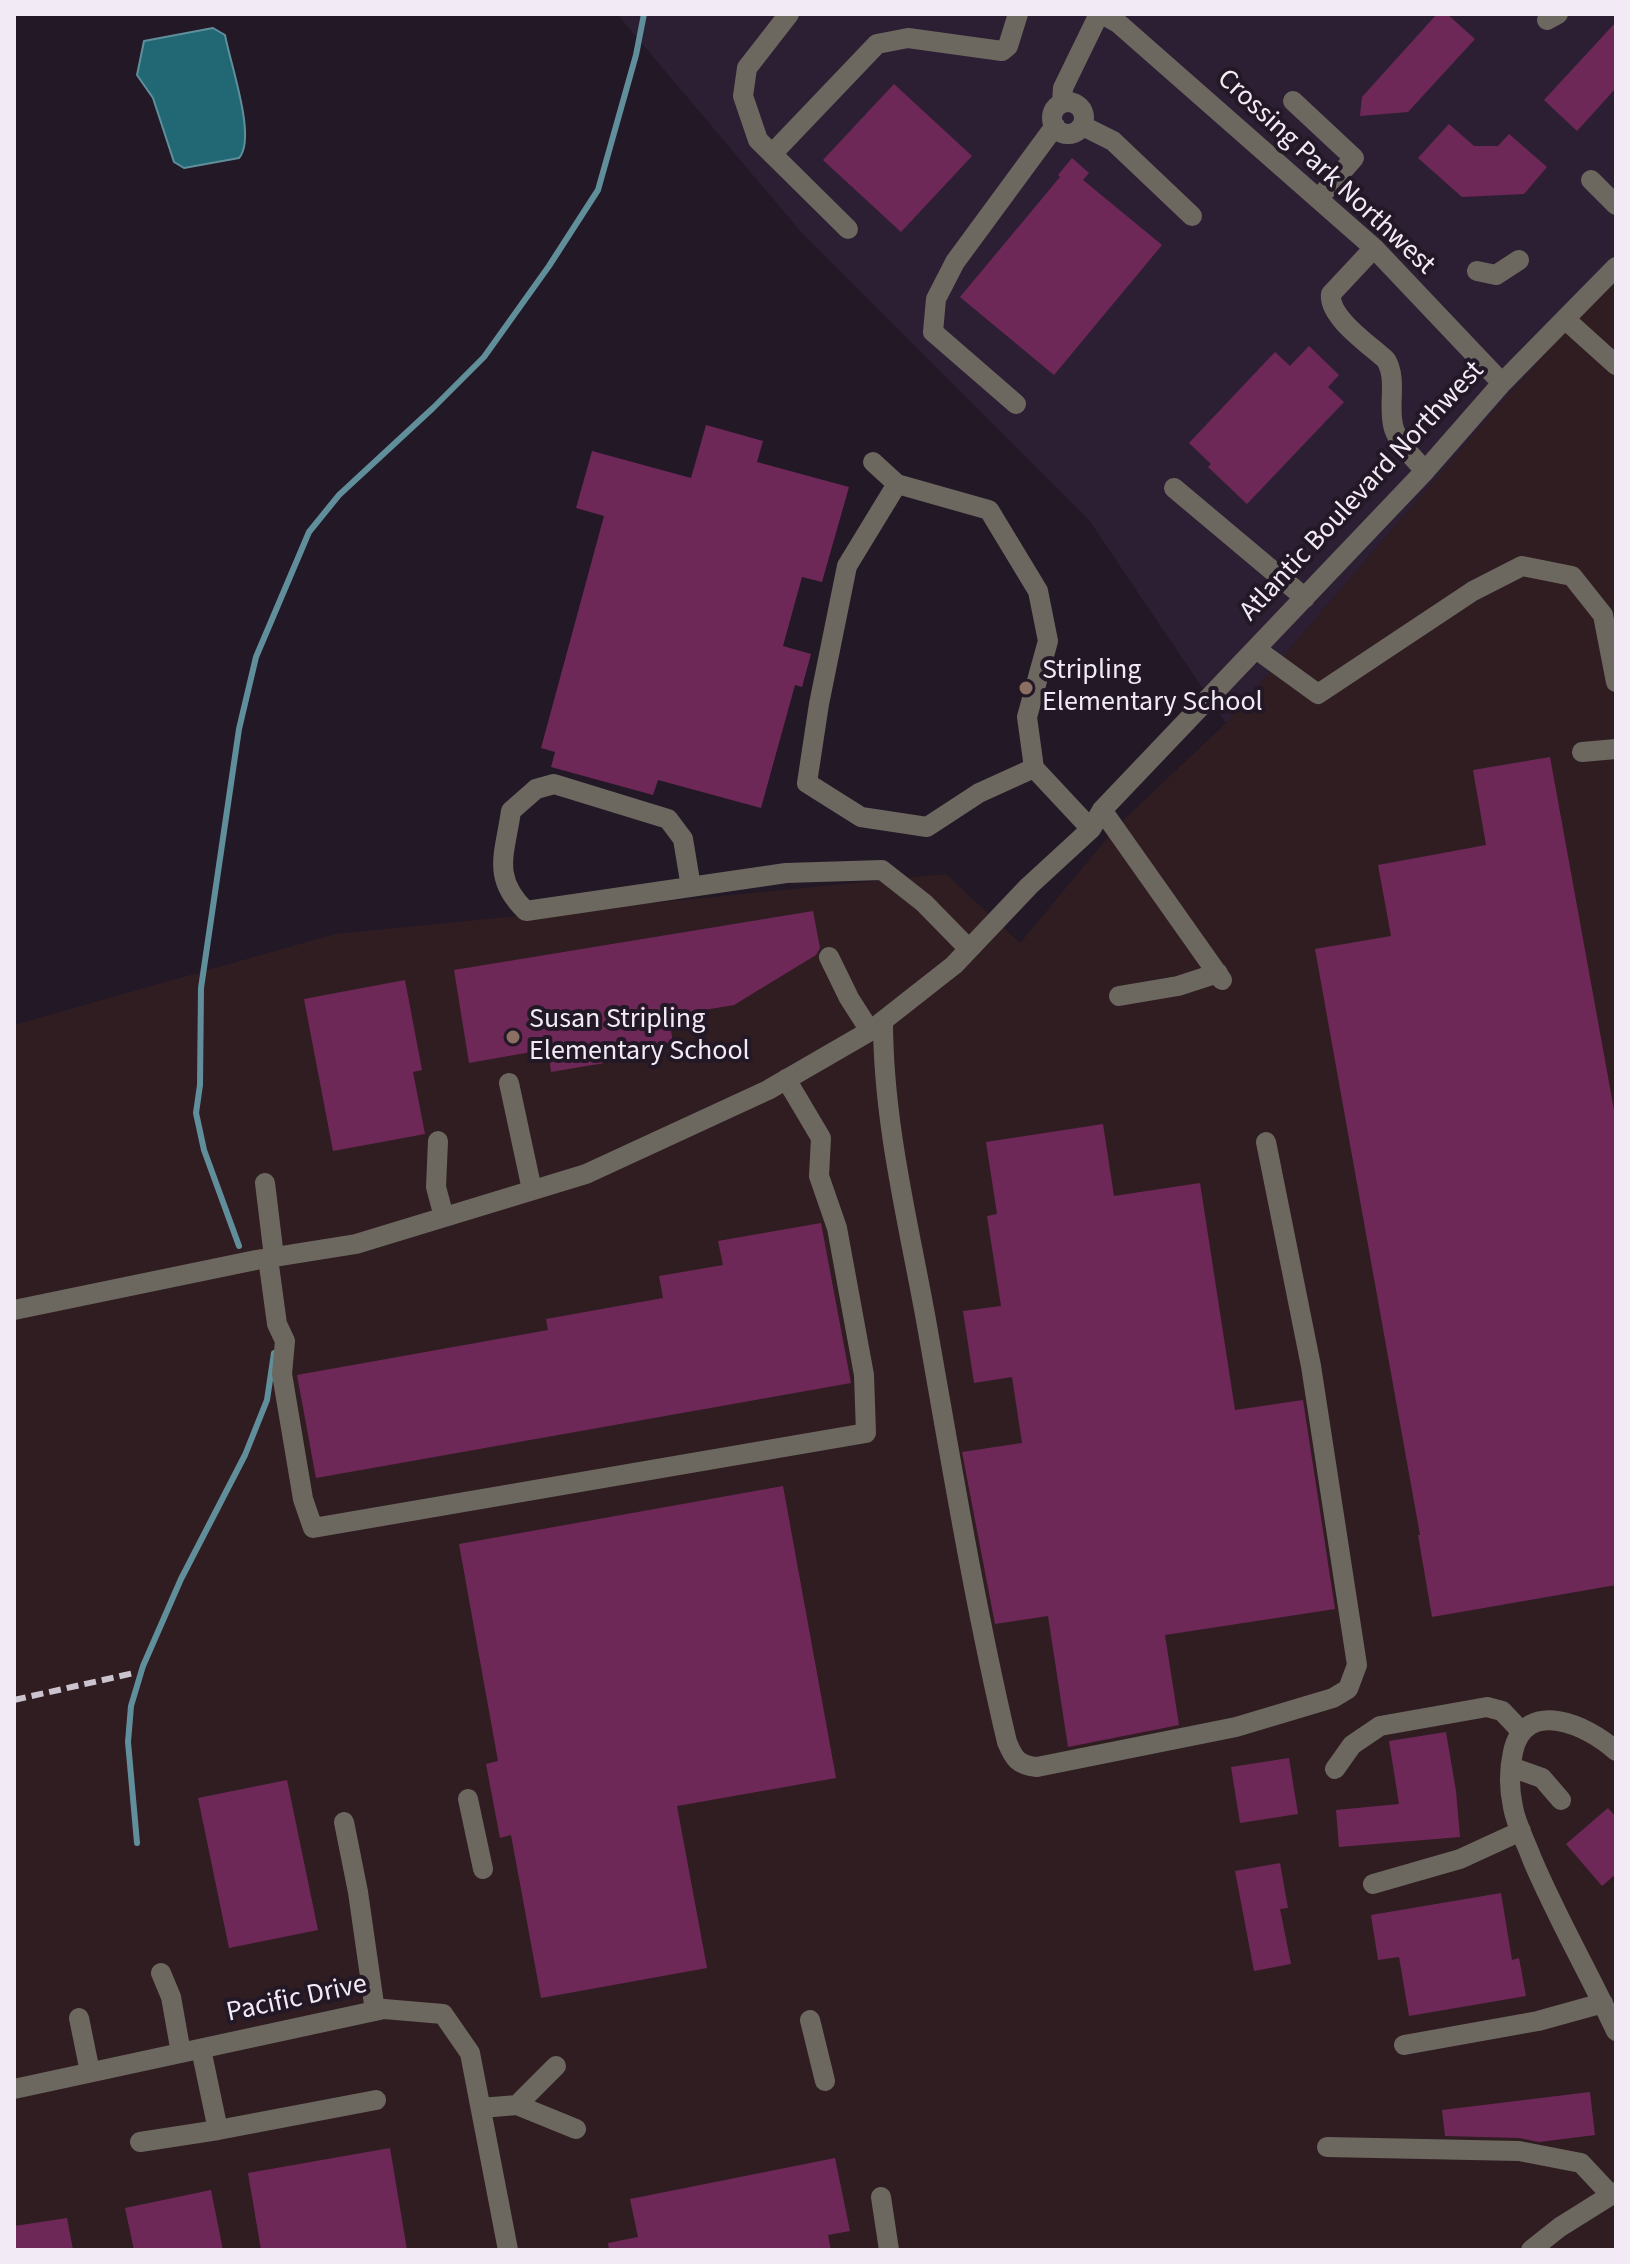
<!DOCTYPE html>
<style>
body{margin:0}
#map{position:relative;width:1630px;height:2264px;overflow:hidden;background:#221826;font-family:"Source Sans 3",sans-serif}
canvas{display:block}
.frame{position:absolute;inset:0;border:16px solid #f2ebf6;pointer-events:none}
</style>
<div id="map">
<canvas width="1630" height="2264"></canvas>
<div class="frame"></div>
</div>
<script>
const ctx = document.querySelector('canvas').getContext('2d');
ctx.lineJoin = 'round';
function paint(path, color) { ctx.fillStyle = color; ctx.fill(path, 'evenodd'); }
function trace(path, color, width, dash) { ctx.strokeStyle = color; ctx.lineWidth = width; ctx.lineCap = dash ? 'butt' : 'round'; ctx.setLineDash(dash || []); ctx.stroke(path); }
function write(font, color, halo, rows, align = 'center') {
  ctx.font = font + ' "Source Sans 3",sans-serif'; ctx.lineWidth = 8; ctx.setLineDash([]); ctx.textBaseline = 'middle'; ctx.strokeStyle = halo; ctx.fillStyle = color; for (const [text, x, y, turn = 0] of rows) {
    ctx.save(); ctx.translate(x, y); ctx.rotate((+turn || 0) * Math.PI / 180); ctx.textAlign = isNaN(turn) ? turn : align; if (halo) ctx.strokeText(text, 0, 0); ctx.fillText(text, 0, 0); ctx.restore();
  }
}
paint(new Path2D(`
 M617,14H1616V275L1493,412L1226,723L1089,520L801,232Z`), '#2d1f33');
paint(new Path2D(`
 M1616,275V2250H14V1025L335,934L946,874L1020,943L1118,825L1226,723L1493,412Z`), '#301d21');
const water = new Path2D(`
 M213,28L225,35C230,63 257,138 239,158L184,168L174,162L153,98L137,75L144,41Z`);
paint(water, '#226774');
trace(water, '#608f9b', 2);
trace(new Path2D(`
 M239,1246L204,1150L196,1113L200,1085L201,988L239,729L256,657L309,532L339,495L433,408L484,357L549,266L598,190L636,55L644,14
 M137,1843L128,1742L131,1706L143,1666L181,1579L245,1455L267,1400L274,1353`), '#608f9b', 6);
paint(new Path2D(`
 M1437,14H1447L1475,39L1408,112L1360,116L1362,97Z
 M1616,22V88L1577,131L1544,100Z
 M894,84L972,156L901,232L823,160Z
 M1449,124L1474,146H1498L1509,134L1547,167L1524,194L1462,197L1418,158Z
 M1072,158L1089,173L1083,180L1162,245L1054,375L960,297L1060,177L1058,175Z
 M1309,346L1339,375L1328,387L1344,402L1247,504L1208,467L1211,464L1189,443L1275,352L1290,366Z
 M706,425L763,441L757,462L849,487L822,582L802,577L783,646L811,654L802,687L795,685L761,808L658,780L653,795L551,767L555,752L541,748L604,516L576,508L592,451L691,478Z
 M1550,757L1616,1121V1585L1432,1617L1418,1535H1420L1315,949L1391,936L1378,865L1486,845L1473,770Z
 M813,911L820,948L816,955L734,1005L668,1016L673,1042L639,1048L640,1057L551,1072L548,1049L469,1063L454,970Z
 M405,980L422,1070L413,1072L425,1134L333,1151L304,999Z
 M1103,1124L1114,1196L1200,1183L1235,1410L1303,1400L1335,1609L1165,1635L1179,1725L1068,1747L1048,1616L995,1624L962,1452L1022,1443L1012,1377L974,1383L963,1311L1001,1306L987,1216L997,1214L986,1142Z
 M821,1223L851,1383L316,1478L297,1375L548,1330L546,1319L663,1298L659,1276L723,1265L718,1241Z
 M783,1486L836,1778L677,1806L707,1968L541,1998L511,1835L500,1838L486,1764L498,1761L459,1544Z
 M1446,1732L1456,1791L1460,1837L1339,1847L1336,1810L1399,1804L1389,1741Z
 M1289,1758L1298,1814L1240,1823L1231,1767Z
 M287,1780L318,1930L229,1948L198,1798Z
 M1608,1808L1616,1817V1874L1602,1886L1566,1844Z
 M1280,1863L1288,1908L1280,1909L1291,1964L1254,1971L1235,1871Z
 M1501,1893L1512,1960L1519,1958L1526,1996L1409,2016L1399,1957L1378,1960L1371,1915Z
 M1590,2092L1595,2135L1539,2142L1519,2138L1445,2136L1442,2110Z
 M390,2148L407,2250H261L248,2173Z
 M835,2158L850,2231L828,2235L831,2250H609L608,2243L638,2237L630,2199Z
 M211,2190L223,2250H134L125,2208Z
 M67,2218L73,2250H14V2226Z`), '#6e2858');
trace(new Path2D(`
 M789,14L747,68L743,96L758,140L848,229
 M1102,14L1118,23L1374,248L1502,383
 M1547,20L1558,14
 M1293,101L1354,158L1318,199
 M1052 118a16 16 0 1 1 32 0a16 16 0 1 1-32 0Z
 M1062,103L1063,88L1099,14
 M1083,126L1113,141L1192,216
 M772,154L877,44L908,38L1002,51L1008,46L1018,14
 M1591,180L1616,205
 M1374,248L1331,294C1328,317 1370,345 1386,360C1398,380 1387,407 1394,429C1400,446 1414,458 1425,471
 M1477,271L1496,275L1519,260
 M1566,320L1616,365
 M1016,404L933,332L936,299L955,262L1055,126
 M873,462L897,484L989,510L1038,591L1048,641L1027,717L1034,768L1091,829
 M897,484L847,566L819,704L807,783L861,817L927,827L979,793L1034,768
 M1174,488L1305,598
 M1256,649L1318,694L1473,591L1522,566L1572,576L1603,615L1616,682
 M1582,752L1616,749
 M1102,810L1222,980
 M691,887L683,839L668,819L554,784L536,789L511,811C505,854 491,877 526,911L786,873L882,870L924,903L969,949
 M829,957L849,998L870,1031
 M1119,996L1178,986L1218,973
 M883,1021C883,1122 908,1221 926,1320C951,1461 974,1602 1007,1742C1014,1759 1018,1765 1037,1767L1236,1727L1333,1698L1348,1689L1357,1665L1311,1366L1266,1142
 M509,1083L532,1190
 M438,1141L436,1187L444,1217
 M265,1183L274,1257
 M268,1258L277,1324L285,1341L282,1374L303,1499L313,1528L866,1433L864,1375L837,1228L819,1176L821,1138L786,1079
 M14,1310L256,1260L356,1244L586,1174L768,1090L870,1031L954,965L1029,886L1091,829L1102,810L1425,471L1502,383L1616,267
 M1616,1751C1588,1725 1525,1697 1513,1752C1509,1770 1509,1789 1513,1807C1516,1825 1526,1842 1532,1859C1557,1918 1589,1973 1616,2031
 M1511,1767L1542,1778L1561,1800
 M1335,1769L1352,1745L1380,1726L1487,1707L1502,1711L1521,1731
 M468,1799L483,1869
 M344,1822L358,1892L375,2011
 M1373,1884L1460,1859L1521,1831
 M161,1973L171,1997L181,2053
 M79,2018L90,2072
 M810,2020L825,2081
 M1404,2045L1538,2021L1603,2003
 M201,2049L218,2130L376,2100
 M14,2089L384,2009L443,2014L470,2053L508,2250
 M517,2105L556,2066
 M481,2108L517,2105L576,2129
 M140,2142L218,2130
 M1327,2147L1519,2151L1581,2163L1611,2195
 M881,2197L889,2250
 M1531,2250L1560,2227L1616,2192`), '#6c6860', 20);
trace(new Path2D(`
 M14,1700L134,1673`), '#cbc4cf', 6, [12, 6]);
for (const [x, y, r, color] of [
 [1026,688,8,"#8d6e63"],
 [513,1037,8,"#8d6e63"]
]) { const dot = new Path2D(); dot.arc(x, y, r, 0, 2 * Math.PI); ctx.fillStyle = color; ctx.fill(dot); trace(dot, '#221826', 3); }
write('28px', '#f2ebf6', '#221826', [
 ["Crossing Park Northwest",1325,173,43],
 ["Atlantic Boulevard Northwest",1363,492,-47],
 ["Pacific Drive",297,2000,-12]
]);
write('28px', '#f2ebf6', '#221826', [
 ["Stripling",1042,672],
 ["Elementary School",1042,704],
 ["Susan Stripling",529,1021],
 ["Elementary School",529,1053]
], 'left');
</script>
